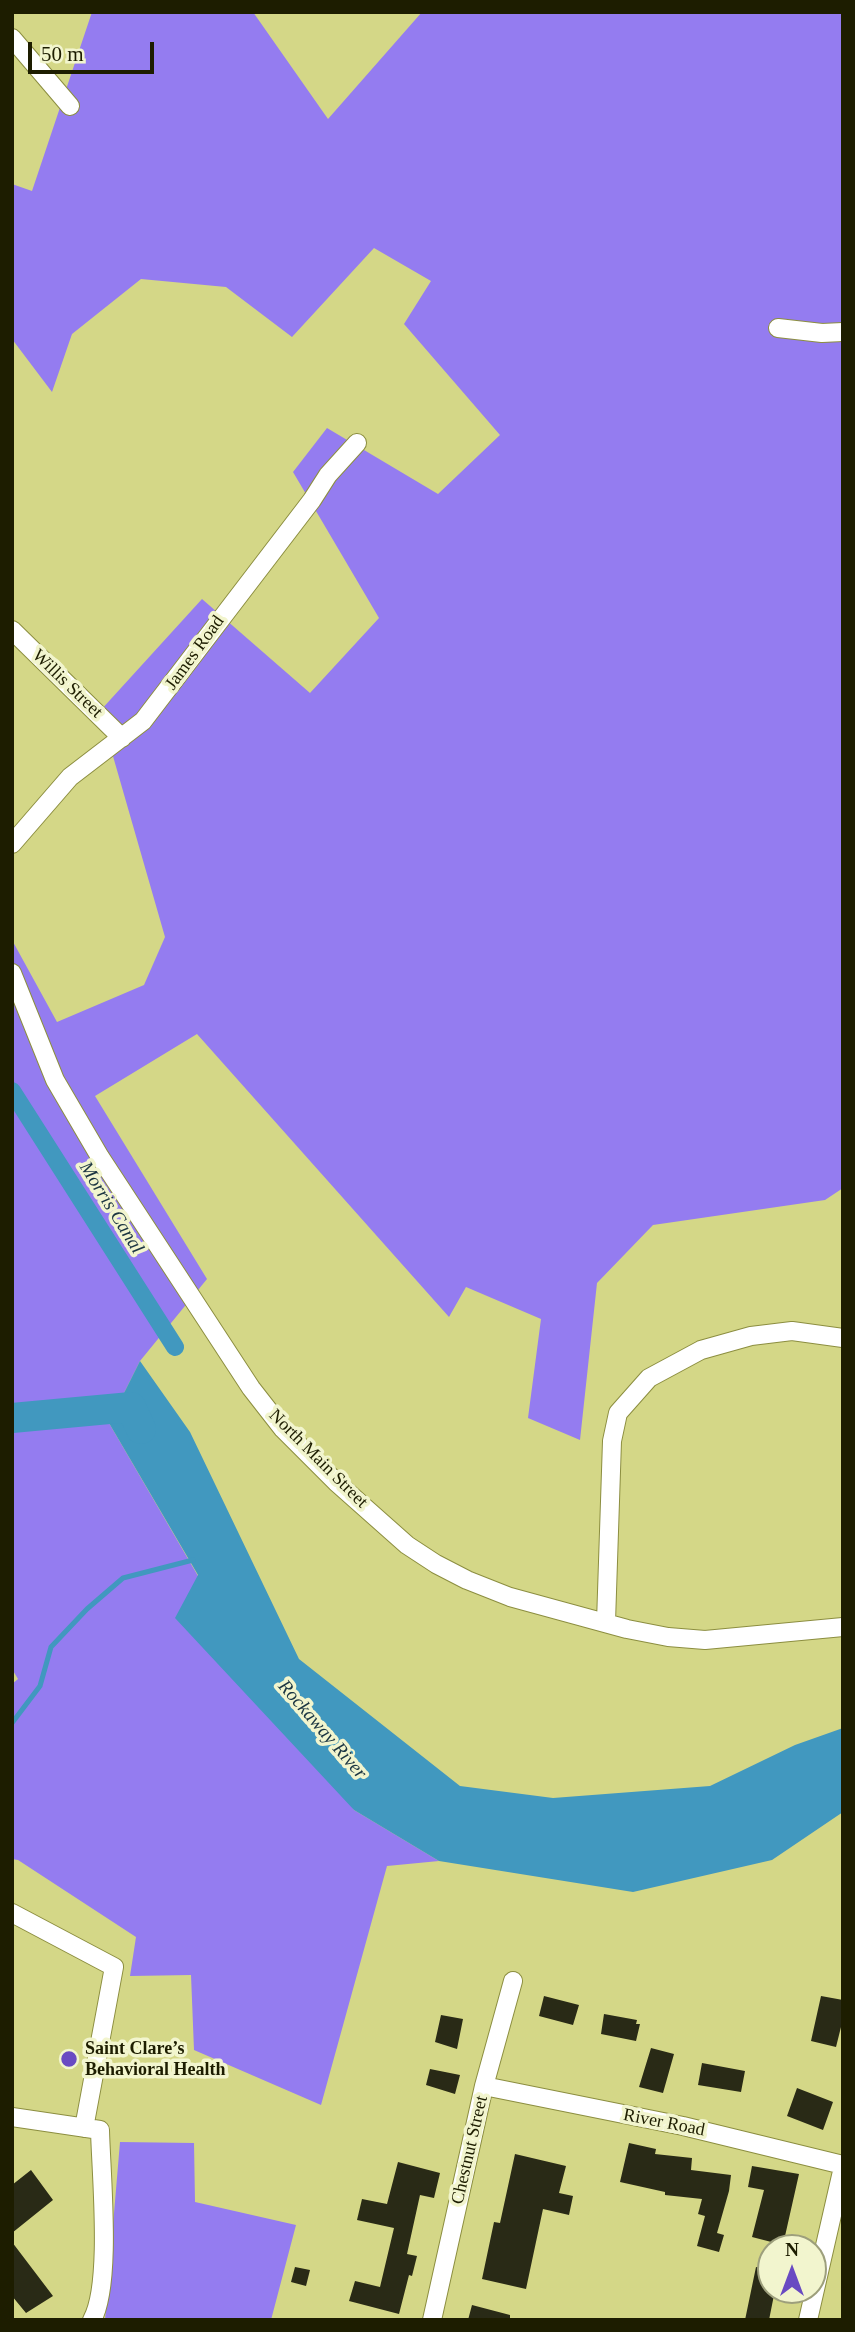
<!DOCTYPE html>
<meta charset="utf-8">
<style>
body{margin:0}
#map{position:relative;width:855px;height:2332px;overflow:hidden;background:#d4d787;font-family:"Times New Roman",serif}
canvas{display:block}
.frame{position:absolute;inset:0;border:14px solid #1d1d00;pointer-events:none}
.north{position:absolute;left:757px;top:2234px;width:70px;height:70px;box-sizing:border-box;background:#f2f5ce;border:2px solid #9d9f7c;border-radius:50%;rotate:0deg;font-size:19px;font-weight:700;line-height:28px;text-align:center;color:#1d1d00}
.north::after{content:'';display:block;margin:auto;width:24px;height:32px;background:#694ac2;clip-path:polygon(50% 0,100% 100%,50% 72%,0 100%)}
.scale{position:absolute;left:28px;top:42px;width:126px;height:32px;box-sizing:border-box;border:4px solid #1d1d00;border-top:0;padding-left:9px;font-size:21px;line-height:24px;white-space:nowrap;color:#1d1d00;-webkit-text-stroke:5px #f2f5ce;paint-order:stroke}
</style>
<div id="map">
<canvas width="855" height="2332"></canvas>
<div class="frame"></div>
<div class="north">N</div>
<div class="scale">50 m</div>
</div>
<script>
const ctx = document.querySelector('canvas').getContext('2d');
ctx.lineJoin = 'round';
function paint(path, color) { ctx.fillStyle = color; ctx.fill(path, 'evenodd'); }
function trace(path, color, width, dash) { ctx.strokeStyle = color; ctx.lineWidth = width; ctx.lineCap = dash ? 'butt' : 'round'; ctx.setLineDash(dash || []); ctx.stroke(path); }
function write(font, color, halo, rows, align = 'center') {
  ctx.font = font + ' "Times New Roman",serif'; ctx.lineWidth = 7; ctx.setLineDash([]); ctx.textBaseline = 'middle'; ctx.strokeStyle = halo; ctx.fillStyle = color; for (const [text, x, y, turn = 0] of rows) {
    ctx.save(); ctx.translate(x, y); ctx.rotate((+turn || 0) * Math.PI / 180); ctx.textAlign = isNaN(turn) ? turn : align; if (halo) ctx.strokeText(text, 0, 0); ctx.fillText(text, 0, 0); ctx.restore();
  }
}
paint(new Path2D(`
 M92,12H253L328,119L422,12H843V1188L825,1200L653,1225L597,1283L580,1440L528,1418L541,1319L466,1287L449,1317L197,1034L95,1096L207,1279L140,1361L109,1423L198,1576L354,1810L439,1861L387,1866L321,2105L194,2050L191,1975L130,1976L136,1937L18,1860L12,1859V1684L18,1679L12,1669V940L57,1022L144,985L165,937L100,711L202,599L310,693L379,618L293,472L327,428L438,494L500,435L404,324L431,281L374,248L292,337L226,287L141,279L72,334L52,392L12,339V184L32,191Z
 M120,2142L194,2143L195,2202L296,2225L271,2320H105Z`), '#947cf0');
paint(new Path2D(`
 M140,1361L190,1432L299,1659L460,1786L553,1798L710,1786L795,1745L843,1728V1812L772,1860L633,1892L439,1861L354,1810L175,1618L198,1575L109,1423Z`), '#4198bf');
trace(new Path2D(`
 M12,1723L40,1686L51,1647L87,1609L123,1578L193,1560`), '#4198bf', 5);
trace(new Path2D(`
 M12,1091L175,1347`), '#4198bf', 18);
trace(new Path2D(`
 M12,1418L131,1407L141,1429`), '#4198bf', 30);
paint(new Path2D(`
 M544,1996L579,2005L573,2025L539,2016Z
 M821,1996L843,2000V2019L836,2047L811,2041Z
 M604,2014L637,2020L636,2024H640L636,2041L601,2034Z
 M441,2015L463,2019L457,2049L435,2042Z
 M651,2048L674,2054L663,2093L639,2087Z
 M702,2063L745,2071L741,2092L698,2085Z
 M430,2069L460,2075L455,2094L426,2085Z
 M797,2088L833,2102L823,2130L787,2116Z
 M629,2143L656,2149L655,2154L692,2158L691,2170L731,2175L729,2191L717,2233L724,2235L719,2252L697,2246L705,2216L698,2214L702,2199L665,2195V2192L620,2182Z
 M515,2154L566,2166L559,2193L573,2196L569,2215L543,2209L526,2289L482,2279L494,2222L500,2223Z
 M398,2162L440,2173L434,2198L420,2195L407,2254L417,2256L412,2276L409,2275L399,2314L349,2301L355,2281L380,2287L394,2228L357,2220L362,2199L387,2204Z
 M752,2166L799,2174L783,2245L752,2237L764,2190L748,2187Z
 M31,2170L53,2200L12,2233V2185Z
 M12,2242L53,2296L26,2313L12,2296Z
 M295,2267L310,2270L306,2286L291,2282Z
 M756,2267L771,2270V2290H775L769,2320H745Z
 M472,2305L510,2315V2320H468Z`), '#292a16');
const minor = new Path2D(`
 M12,38L70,106
 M778,328L822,333L843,332
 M12,630L122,738
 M12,844L70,777L143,721L312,500L328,475L357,443
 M12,973L55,1080L100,1157L251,1388L283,1429L336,1482L407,1545L436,1564L467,1580L510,1597L627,1629L668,1637L705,1640L843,1627
 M606,1622L612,1441L618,1413L649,1378L701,1350L751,1336L792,1331L843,1338
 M12,1913L114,1967L84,2128
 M484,2086L683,2126L843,2165
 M12,2117L100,2130C101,2174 112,2284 92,2320
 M432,2320L484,2086L513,1981
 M808,2320L843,2167`);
trace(minor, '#8c8e40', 20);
trace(minor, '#fff', 18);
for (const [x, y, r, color] of [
 [69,2059,9,"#694ac2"]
]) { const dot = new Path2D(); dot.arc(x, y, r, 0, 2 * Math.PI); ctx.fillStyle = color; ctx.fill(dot); trace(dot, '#f2f5ce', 2.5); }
write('18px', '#1d1d00', '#f2f5ce', [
 ["James Road",195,653,-54],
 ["Willis Street",67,684,44],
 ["North Main Street",318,1459,45],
 ["River Road",664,2123,11],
 ["Chestnut Street",470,2150,-77]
]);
write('bold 18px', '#1d1d00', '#f2f5ce', [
 ["Saint Clare’s",85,2049],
 ["Behavioral Health",85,2070]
], 'left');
write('italic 19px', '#1b3542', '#f2f5ce', [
 ["Morris Canal",111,1208,58],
 ["Rockaway River",322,1730,49]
]);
</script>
